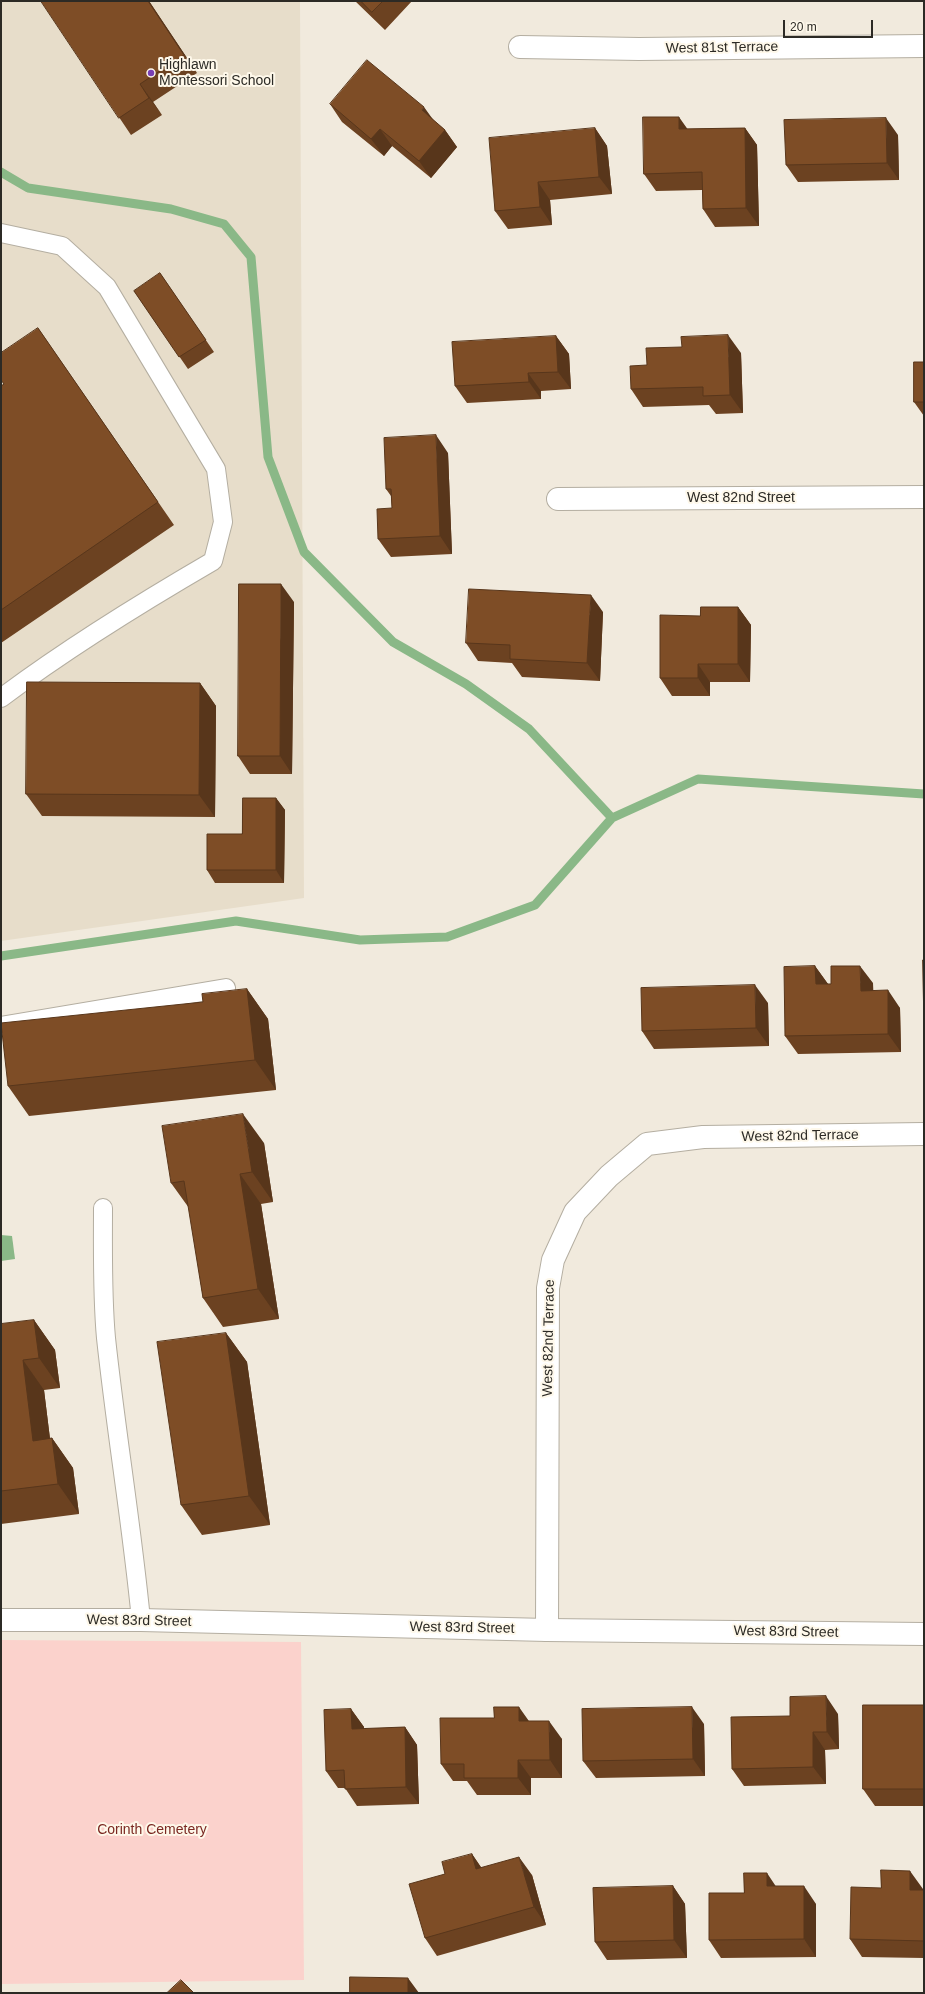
<!DOCTYPE html>
<style>
body{margin:0}
#map{position:relative;width:925px;height:1994px;overflow:hidden;background:#f1eadd;font-family:Arial,sans-serif}
canvas{display:block}
.frame{position:absolute;inset:0;border:2px solid #2c2a25;pointer-events:none}
.scale{position:absolute;left:783px;top:20px;width:90px;height:18px;box-sizing:border-box;border:2px solid #2c2a25;border-top:0;padding-left:5px;font-size:12px;line-height:14px;white-space:nowrap;color:#2c2a25;-webkit-text-stroke:3px #fef8ea;paint-order:stroke}
</style>
<div id="map">
<canvas width="925" height="1994"></canvas>
<div class="frame"></div>
<div class="scale">20 m</div>
</div>
<script>
const ctx = document.querySelector('canvas').getContext('2d');
ctx.lineJoin = 'round';
function paint(path, color) { ctx.fillStyle = color; ctx.fill(path, 'evenodd'); }
function trace(path, color, width, dash) { ctx.strokeStyle = color; ctx.lineWidth = width; ctx.lineCap = dash ? 'butt' : 'round'; ctx.setLineDash(dash || []); ctx.stroke(path); }
function write(font, color, halo, rows, align = 'center') {
  ctx.font = font + ' Arial,sans-serif'; ctx.lineWidth = 4; ctx.setLineDash([]); ctx.textBaseline = 'middle'; ctx.strokeStyle = halo; ctx.fillStyle = color; for (const [text, x, y, turn = 0] of rows) {
    ctx.save(); ctx.translate(x, y); ctx.rotate((+turn || 0) * Math.PI / 180); ctx.textAlign = isNaN(turn) ? turn : align; if (halo) ctx.strokeText(text, 0, 0); ctx.fillText(text, 0, 0); ctx.restore();
  }
}
paint(new Path2D(`
 M1,1H300L304,898L1,941Z`), '#e7ddca');
paint(new Path2D(`
 M1,1640L301,1642L304,1980L1,1984Z`), '#fbd2cc');
paint(new Path2D(`
 M1,1235L12,1236L15,1259L1,1261Z`), '#8ab887');
trace(new Path2D(`
 M1,172L28,188L171,209L224,224L251,257L268,457L304,552L393,642L466,684L529,729L612,818
 M1,956L236,921L360,940L447,937L535,905L612,818L698,779L924,794`), '#8ab887', 9);
const lane = new Path2D(`
 M1,233L62,246L107,287L216,469L223,522L213,561C139,604 69,647 1,698
 M1,1026L226,988
 M103,1208C103,1251 102,1295 106,1338C116,1432 132,1526 141,1620`);
const street = new Path2D(`
 M520,47L639,49L924,46
 M558,499L924,497
 M547,1630L548,1288L553,1260L575,1212L609,1176L647,1144L703,1137L924,1134`);
const secondary = new Path2D(`
 M1,1620H141L547,1630L924,1634`);
trace(lane, '#b4aea1', 20);
trace(street, '#b4aea1', 24);
trace(secondary, '#b4aea1', 24);
trace(lane, '#fff', 18);
trace(street, '#fff', 22);
trace(secondary, '#fff', 22);
paint(new Path2D(`
 M41,1H149L197,73L153,102L162,115L131,135Z
 M355,1H412L385,30Z
 M330,104L433,120L445,130L457,147L431,178L392,146L384,156L342,122Z
 M595,128L607,146L612,194L550,200L552,225L508,229L495,211Z
 M745,128L757,145L759,226L715,227L703,209L702,190L656,191L644,174L688,129Z
 M898,135L899,180L798,182L786,165Z
 M160,273L214,352L188,369L134,291Z
 M38,328L174,525L1,643V386L4,384Z
 M556,336L569,354L571,389L541,391V399L467,403L455,386Z
 M741,353L743,413L716,414L709,405L643,407L631,389Z
 M924,362V416L914,402Z
 M448,453L452,554L391,557L378,539L392,508L391,496L386,489Z
 M294,602L292,774H250L238,756Z
 M738,607L751,625L750,682H710V696H672L660,678L700,616Z
 M603,612L600,681L522,677L512,663L478,661L466,643Z
 M200,683L216,706L215,817L42,816L26,794Z
 M276,798L285,810L284,883H215L207,870Z
 M815,966L828,984L873,983V990L900,1008L901,1052L798,1054L785,1036Z
 M247,989L268,1019L276,1090L29,1116L8,1086Z
 M768,1003L769,1046L654,1049L642,1031Z
 M264,1143L273,1202L261,1204L279,1319L223,1327L203,1298L189,1208L171,1183Z
 M34,1320L55,1350L60,1388L44,1390L50,1439L52,1438L73,1468L79,1514L1,1524V1324Z
 M226,1333L247,1362L270,1525L202,1535L181,1505Z
 M924,1705V1806H875L863,1789Z
 M351,1709L364,1727V1729L405,1727L417,1745L419,1804L357,1806L345,1788H338L326,1771Z
 M838,1714L839,1749L825,1750L826,1784L744,1786L732,1769Z
 M529,1721L562,1739V1778H531V1795H477L467,1781H453L441,1764Z
 M704,1724L705,1776L596,1778L583,1761Z
 M472,1854L481,1867L532,1875L546,1925L437,1956L425,1938L445,1874Z
 M673,1886L685,1904L687,1958L607,1960L595,1942Z
 M776,1886L816,1904V1957L721,1958L709,1940L744,1893Z
 M923,1889V1890H924V1958L862,1957L850,1939Z`), '#6c4221');
paint(new Path2D(`
 M148,1H149L197,73L184,55Z
 M140,84L153,102L162,115L149,98Z
 M424,107L437,125L422,110Z
 M679,117L691,134L679,129Z
 M886,118L898,135L899,180L887,163Z
 M595,128L607,146L612,194L599,177Z
 M745,128L757,145L759,226L746,208Z
 M380,129L392,146L384,156L371,139Z
 M445,130L457,147L431,178L419,161Z
 M538,182L550,200L552,225L540,207Z
 M728,335L741,353L743,413L730,395Z
 M556,336L569,354L571,389L558,372Z
 M528,373L541,391V399L529,382Z
 M436,435L448,453L452,554L440,536Z
 M281,584L294,602L292,774L280,756Z
 M591,595L603,612L600,681L587,663Z
 M738,607L751,625L750,682L738,664Z
 M698,664L710,682V696L698,678Z
 M200,683L216,706L215,817L199,795Z
 M276,798L285,810L284,883L276,870Z
 M815,966L828,984H816Z
 M860,966L873,983L874,1008L861,991Z
 M755,985L768,1003L769,1046L756,1028Z
 M247,989L268,1019L276,1090L255,1060Z
 M888,990L900,1008L901,1052L888,1034Z
 M243,1114L264,1143L273,1202L252,1172Z
 M240,1174L261,1204L279,1319L258,1289Z
 M34,1320L55,1350L60,1388L39,1358Z
 M226,1333L247,1362L270,1525L249,1496Z
 M23,1360L44,1390L54,1471L33,1441Z
 M52,1438L73,1468L79,1514L58,1484Z
 M826,1696L838,1714L839,1749L827,1732Z
 M519,1707L531,1724L519,1721Z
 M692,1707L704,1724L705,1776L693,1759Z
 M351,1709L364,1727V1747L352,1729Z
 M549,1721L562,1739V1778L550,1760Z
 M405,1727L417,1745L419,1804L406,1787Z
 M813,1732L825,1750L826,1784L813,1767Z
 M518,1760L531,1778V1795L518,1778Z
 M472,1854L484,1872L476,1869Z
 M519,1857L532,1875L546,1925L534,1907Z
 M910,1871L923,1889L922,1908L910,1890Z
 M767,1873L779,1891L767,1886Z
 M673,1886L685,1904L687,1958L674,1940Z
 M804,1886L816,1904V1957L804,1939Z
 M408,1978L419,1993H408Z`), '#58361b');
const building = new Path2D(`
 M41,1H148L184,55L140,84L149,98L119,118Z
 M361,1H383L372,12Z
 M367,60L424,107L422,110L445,130L419,161L380,129L371,139L330,104Z
 M643,117H679V129L745,128L746,208L703,209L702,172L644,174Z
 M886,118L887,163L786,165L784,120Z
 M595,128L599,177L538,182L540,207L495,211L489,138Z
 M160,273L206,340L179,357L134,291Z
 M38,328L158,502L1,610V386L4,384L1,380V353Z
 M728,335L730,395L703,396V387L631,389L630,366L647,365L646,348L682,347L681,337Z
 M556,336L558,372L528,373L529,382L455,386L452,342Z
 M914,362H924V402H914Z
 M436,435L440,536L378,539L377,509L392,508L391,489H386L384,438Z
 M239,584H281L280,756H238Z
 M469,589L591,595L587,663L510,659V645L466,643Z
 M701,607H738V664H698V678H660V615L700,616Z
 M27,682L200,683L199,795L26,794Z
 M243,798H276V870H207V834H242Z
 M923,960H924V1024Z
 M815,966L816,984H831V966H860L861,991L888,990V1034L785,1036L784,967Z
 M755,985L756,1028L642,1031L641,988Z
 M247,989L255,1060L8,1086L1,1023L203,1002L202,994Z
 M243,1114L252,1172L240,1174L258,1289L203,1298L184,1181L171,1183L162,1126Z
 M34,1320L39,1358L23,1360L33,1441L52,1438L58,1484L1,1491V1324Z
 M226,1333L249,1496L181,1505L157,1342Z
 M826,1696L827,1732H813V1767L732,1769L731,1717L790,1716V1697Z
 M863,1705H924V1789H863Z
 M494,1707H519V1721H549L550,1760H518V1778H464V1764H441L440,1718H494Z
 M692,1707L693,1759L583,1761L582,1709Z
 M351,1709L352,1729L405,1727L406,1787L345,1789L344,1770L326,1771L324,1710Z
 M472,1854L476,1869L519,1857L534,1907L425,1938L409,1884L445,1874L442,1862Z
 M881,1870L910,1871V1890H924V1941L850,1939L851,1887L881,1888Z
 M744,1873H767V1886H804V1939L709,1940V1893H744Z
 M673,1886L674,1940L595,1942L593,1888Z
 M350,1977L408,1978V1993H350Z
 M181,1980L194,1993H167Z`);
paint(building, '#7e4d26');
trace(building, '#58361b', 1);
for (const [x, y, r, color] of [
 [151,73,4,"#783fb5"]
]) { const dot = new Path2D(); dot.arc(x, y, r, 0, 2 * Math.PI); ctx.fillStyle = color; ctx.fill(dot); trace(dot, '#fef8ea', 1.5); }
write('14px', '#2c2a25', '#fef8ea', [
 ["West 81st Terrace",722,48,-1],
 ["West 82nd Street",741,498],
 ["West 82nd Terrace",800,1136,-1],
 ["West 82nd Terrace",549,1338,-89],
 ["West 83rd Street",139,1621,1],
 ["West 83rd Street",462,1628,1],
 ["West 83rd Street",786,1632,1]
]);
write('14px', '#2c2a25', '#fef8ea', [
 ["Highlawn",159,65],
 ["Montessori School",159,81]
], 'left');
write('14px', '#7b2922', '#fef8ea', [
 ["Corinth Cemetery",152,1830]
]);
</script>
